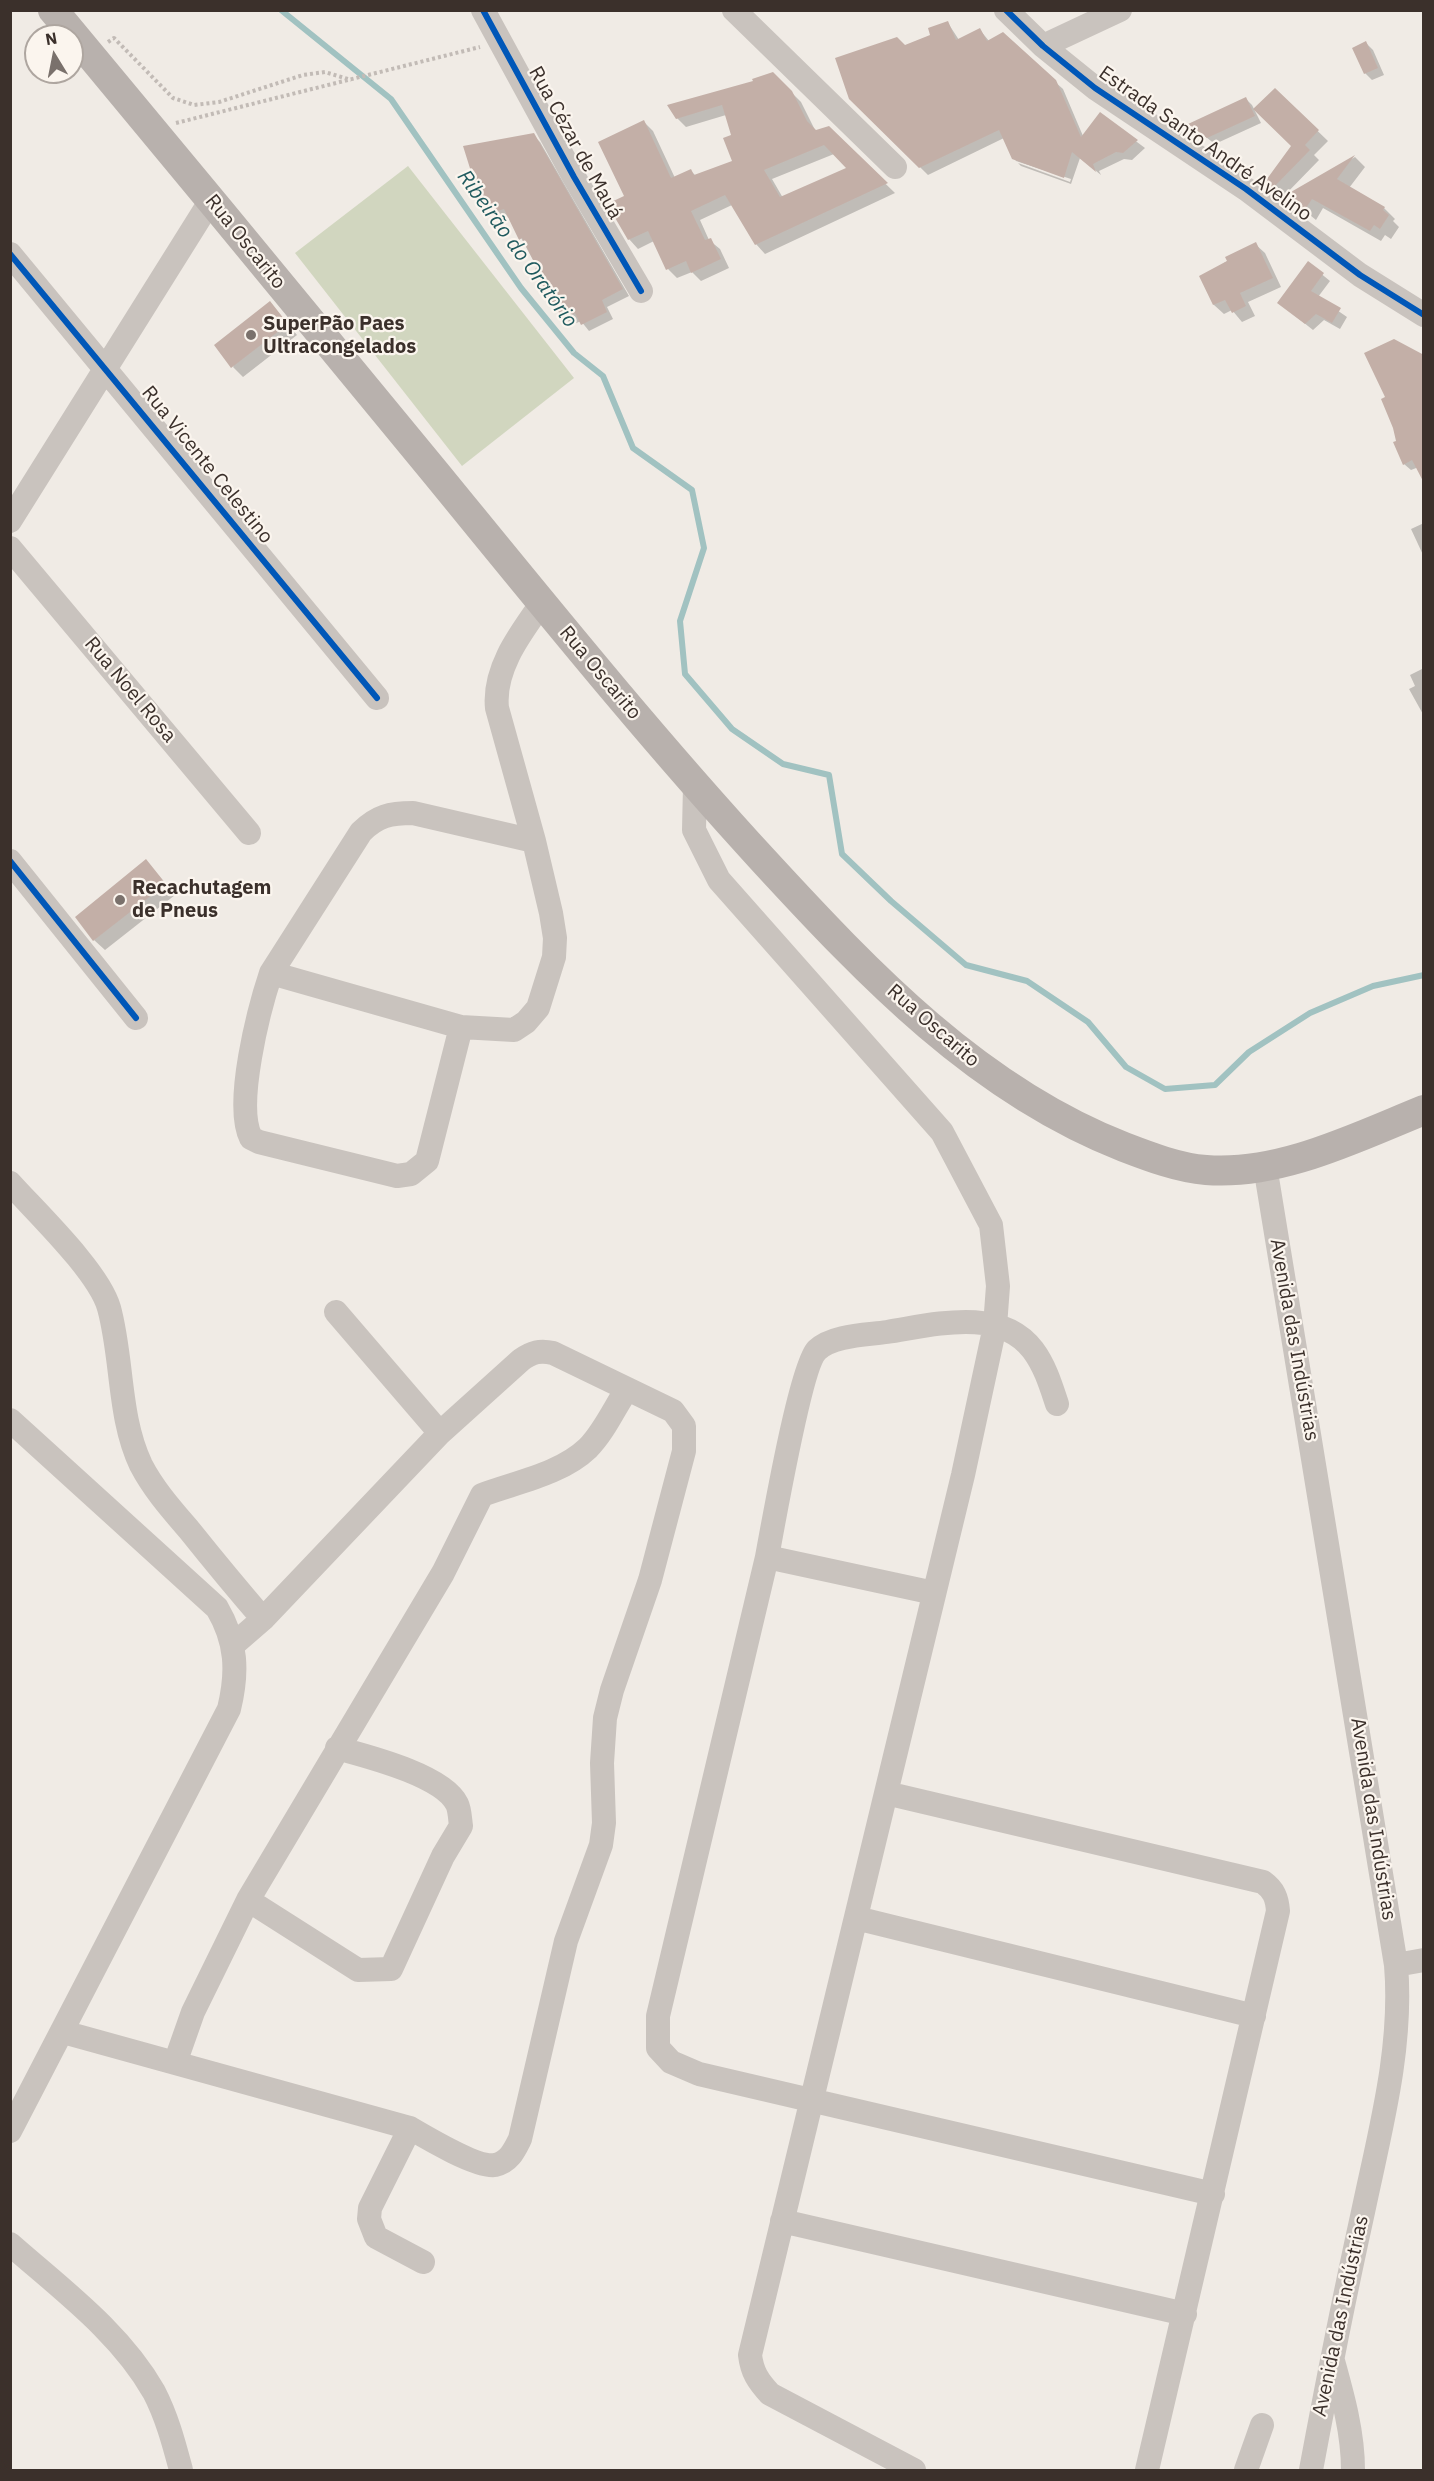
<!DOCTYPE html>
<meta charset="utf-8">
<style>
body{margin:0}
#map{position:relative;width:1434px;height:2481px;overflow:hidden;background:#f0ebe5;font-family:"IBM Plex Sans",sans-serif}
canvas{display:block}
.frame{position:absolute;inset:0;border:12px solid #3b302b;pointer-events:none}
.north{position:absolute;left:24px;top:24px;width:60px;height:60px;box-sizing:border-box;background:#fbf5ee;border:2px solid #aea6a0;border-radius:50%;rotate:350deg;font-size:16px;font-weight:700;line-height:24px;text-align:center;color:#3b302b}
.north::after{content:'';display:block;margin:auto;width:21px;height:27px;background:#7a716c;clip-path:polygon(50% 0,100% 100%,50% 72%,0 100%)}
</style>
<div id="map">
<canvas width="1434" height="2481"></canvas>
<div class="frame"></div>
<div class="north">N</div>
</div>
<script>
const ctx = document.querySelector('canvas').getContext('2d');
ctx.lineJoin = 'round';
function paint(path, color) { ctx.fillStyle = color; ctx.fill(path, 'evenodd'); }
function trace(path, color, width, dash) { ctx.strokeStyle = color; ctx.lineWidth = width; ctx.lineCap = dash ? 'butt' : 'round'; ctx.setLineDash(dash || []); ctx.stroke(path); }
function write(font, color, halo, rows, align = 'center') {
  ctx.font = font + ' "IBM Plex Sans",sans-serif'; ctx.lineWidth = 4.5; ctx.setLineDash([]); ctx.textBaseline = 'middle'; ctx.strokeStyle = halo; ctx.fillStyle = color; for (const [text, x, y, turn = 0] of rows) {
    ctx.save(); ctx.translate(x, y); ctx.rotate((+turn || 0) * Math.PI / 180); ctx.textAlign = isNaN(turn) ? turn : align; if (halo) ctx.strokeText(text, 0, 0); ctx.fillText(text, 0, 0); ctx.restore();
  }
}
paint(new Path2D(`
 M408,166L574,378L462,466L295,253Z`), '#d1d6bf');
paint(new Path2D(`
 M948,23L959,40L980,30L989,41L1054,81L1063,89L1083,136L1101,115L1145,148L1132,160L1124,159L1099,171L1101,175L1080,158L1071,184L1021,166L1018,163L1070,182L1071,179L1016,161L1004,138L928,175L850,98L905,47L932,36Z
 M1366,43L1373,50L1384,75L1372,80L1365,73Z
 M773,74L801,102L816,132L828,128L895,193L765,254L756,244L732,205L700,220L709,240L720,249L729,268L701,281L692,272L677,278L668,269L654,241L638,249L629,239L626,197L644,122L653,131L675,178L691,171L696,176L734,162L733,136L726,115L686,127L677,118ZM834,154L848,168L783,198L772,179Z
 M1275,90L1328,141L1314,155L1319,160L1282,198L1266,183L1293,146Z
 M1246,99L1252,105L1261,123L1215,144L1190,125Z
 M533,135L540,142L629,296L607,307L613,319L589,331L581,321L572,325L565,318L509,216L500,219L480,196L465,147Z
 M1355,157L1365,167L1349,188L1384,208L1395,219L1393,221L1399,227L1391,239L1385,235L1381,241L1323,208L1316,220L1287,196Z
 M1255,244L1265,253L1281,287L1248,302L1255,316L1242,322L1232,310L1224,314L1214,305L1201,277Z
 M1308,263L1330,281L1318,297L1347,317L1340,329L1324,320L1313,330L1279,303Z
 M270,303L297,335L243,377L233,367Z
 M1398,441L1424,465L1411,470L1404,464Z
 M1424,523V557L1411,529Z
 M1424,668V716L1409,689L1415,686L1410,675Z
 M146,861L175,895L105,950L94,940Z`), '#0003');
trace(new Path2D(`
 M281,10L391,99L521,288L574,353L603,376L633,448L692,490L704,548L680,621L685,674L732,729L783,764L829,775L842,854L891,901L966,965L1027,981L1088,1022L1126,1067L1165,1089L1215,1085L1249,1052L1310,1013L1373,986L1424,975`), '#a1c2c1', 6);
paint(new Path2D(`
 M948,21L956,40L980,28L987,41L1003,32L1056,80L1081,137L1100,112L1138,140L1123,153L1116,152L1093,164L1096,172L1072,152L1064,178L1012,159L999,130L919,168L849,99L835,58L897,37L905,45L930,35L928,28Z
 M1366,41L1378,68L1364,74L1352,48Z
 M773,72L792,91L807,121L816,130L829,126L888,183L755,245L725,195L691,211L705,240L711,238L721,259L691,273L686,261L666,270L648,231L628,240L607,204L624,196L598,142L644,120L671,178L691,169L694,175L732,161L723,138L731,135L722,105L676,119L667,105L753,81L752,79ZM824,145L846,168L780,197L764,170Z
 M1275,88L1319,130L1305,145L1310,150L1271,190L1264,183L1291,146L1253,109Z
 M1246,97L1255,116L1207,138L1188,124Z
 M534,133L623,289L602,300L607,312L581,325L575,313L564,319L550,301L535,269L537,268L522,238L519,240L504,209L492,213L482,196L479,197L463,146Z
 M1355,155L1337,179L1385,207L1383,210L1389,215L1380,229L1374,225L1370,231L1312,199L1304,211L1284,196Z
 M1256,242L1273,278L1240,293L1246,306L1232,313L1225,300L1213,305L1199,276L1227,261L1225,257Z
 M1308,261L1324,273L1311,291L1341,308L1332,323L1316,314L1305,324L1277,303Z
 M270,301L288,324L231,368L214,345Z
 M1394,339L1424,355V483L1412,460L1403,465L1393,442L1396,441L1393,428L1381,399L1385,397L1364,353Z
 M146,859L166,884L93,941L75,917Z`), '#c3afa7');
trace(new Path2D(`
 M108,42L114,38L173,98L194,105L219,102L303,75L325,72L351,80
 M176,123L480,47`), '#c2bbb6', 4, [3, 3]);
trace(new Path2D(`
 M483,10L574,177L641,291
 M734,10L895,167
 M1006,10L1043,46L1095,88L1246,189L1360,275L1424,315
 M1043,46L1120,10
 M10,254L377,698
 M10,521L211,200
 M10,548L249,833
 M695,786L694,830L719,880L942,1132L991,1225L998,1286L995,1326L963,1475L886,1793L1263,1882C1274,1890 1277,1898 1278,1911L1147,2470
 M534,841L413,813C390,813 377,816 361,832L271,973C259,1009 234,1105 251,1138L259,1142L397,1176L411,1174L427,1161L461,1027L514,1030L526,1022L538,1008L554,957L555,938L551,913L534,841L497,708C493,669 520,634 542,603
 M10,861L136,1018
 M271,973L461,1027
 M1265,1166L1396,1965C1403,2048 1380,2131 1363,2212C1344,2298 1327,2384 1311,2470
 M10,1183C37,1213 99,1272 109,1308C123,1359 118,1417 141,1465C154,1490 172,1510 190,1531C214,1561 238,1590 263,1619
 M10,1420L217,1608C237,1642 238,1672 229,1709L10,2131
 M767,1557C773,1525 801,1365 817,1350C833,1335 867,1335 887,1332C933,1325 1000,1306 1033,1350C1045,1366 1051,1386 1057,1404
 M934,1593L767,1557L658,2016V2048L671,2062L699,2074L1213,2194
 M233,1645L263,1619L440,1433L336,1312
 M886,1793L750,2355C752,2372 758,2381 770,2394L914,2470
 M248,1900L358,1970L391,1969L443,1856L461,1826C460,1820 460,1810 457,1804C443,1775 366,1756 337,1748
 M856,1918L1254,2016
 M1396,1965L1424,1960
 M63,2032L410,2128C427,2138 478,2168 495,2165C509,2162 514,2151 520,2139L566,1941L601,1845L604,1823L602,1763L605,1718L612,1690L650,1580L684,1451V1426L673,1411L553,1353C540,1350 532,1352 521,1360L440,1433
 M175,2063L193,2012L248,1900L443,1573L482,1495C517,1482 561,1474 588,1448C604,1432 615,1407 627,1389
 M410,2128L370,2208L369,2219L376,2237L423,2262
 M782,2221L1185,2314
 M10,2244C61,2289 120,2332 154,2392C167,2417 174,2444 181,2470
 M1333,2361C1343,2397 1353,2433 1353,2470
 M1246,2470L1262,2425`), '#c9c3be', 24);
trace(new Path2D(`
 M53,10C181,163 307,317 434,471C542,603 649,736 764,861C869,975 978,1090 1124,1147C1150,1157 1179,1168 1206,1170C1280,1176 1357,1137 1424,1110`), '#b8b1ad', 30);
trace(new Path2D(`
 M483,10L574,177L641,291
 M1006,10L1043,46L1095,88L1246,189L1360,275L1424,315
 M10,254L377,698
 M10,861L136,1018`), '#0057b8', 6);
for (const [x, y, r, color] of [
 [251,335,6,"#7a716c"],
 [120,900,6,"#7a716c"]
]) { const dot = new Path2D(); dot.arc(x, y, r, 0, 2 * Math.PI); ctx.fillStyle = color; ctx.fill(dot); trace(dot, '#fbf5ee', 2); }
write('20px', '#3b302b', '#fbf5ee', [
 ["Rua Cézar de Mauá",575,143,61],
 ["Estrada Santo André Avelino",1205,144,35],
 ["Rua Oscarito",245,242,51],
 ["Rua Vicente Celestino",207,465,51],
 ["Rua Oscarito",600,673,50],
 ["Rua Noel Rosa",130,690,50],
 ["Rua Oscarito",933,1026,41],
 ["Avenida das Indústrias",1294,1340,80],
 ["Avenida das Indústrias",1373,1819,81],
 ["Avenida das Indústrias",1341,2316,-78]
]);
write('bold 20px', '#3b302b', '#fbf5ee', [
 ["SuperPão Paes",263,324],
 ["Ultracongelados",263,347],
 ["Recachutagem",132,888],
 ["de Pneus",132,911]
], 'left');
write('italic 21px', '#1f5a5e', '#fbf5ee', [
 ["Ribeirão do Oratório",517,249,54]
]);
</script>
